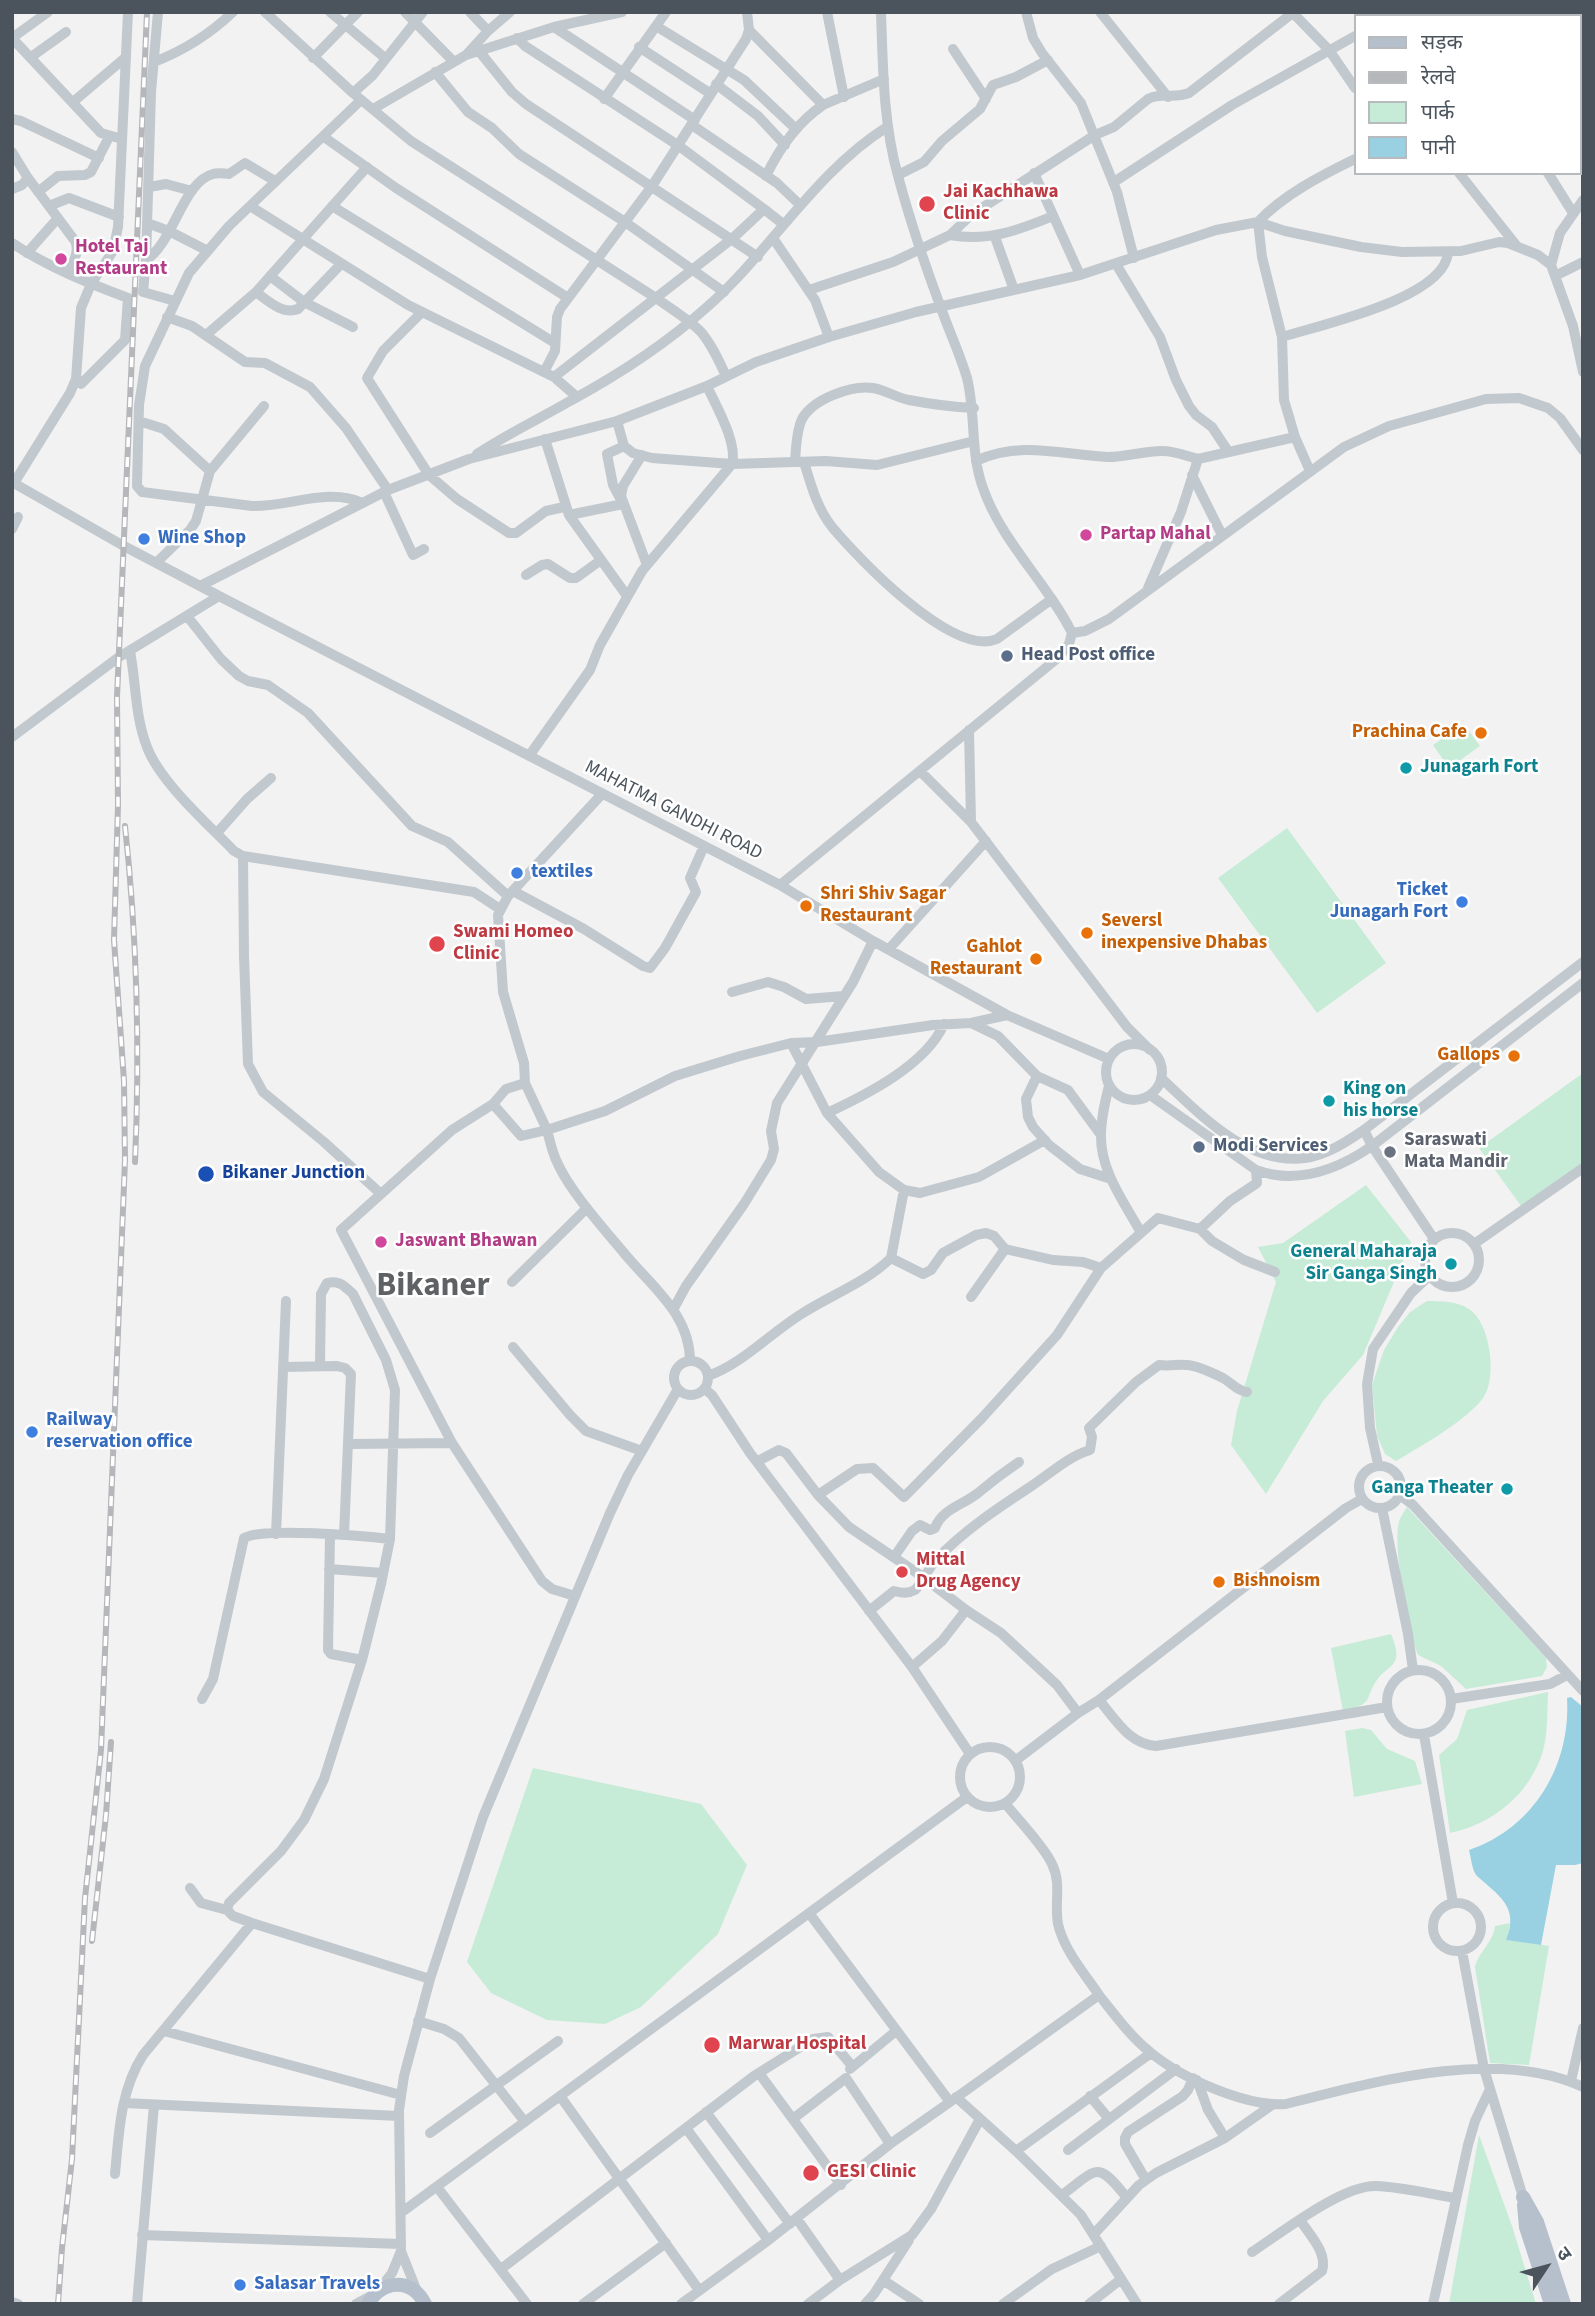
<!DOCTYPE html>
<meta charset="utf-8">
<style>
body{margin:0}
#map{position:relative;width:1595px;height:2316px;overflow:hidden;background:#f3f2f2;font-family:"Source Sans 3","Noto Sans Devanagari",sans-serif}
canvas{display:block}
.frame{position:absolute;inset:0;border:14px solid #4b545d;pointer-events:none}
.legend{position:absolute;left:1354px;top:14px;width:228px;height:161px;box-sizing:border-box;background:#fff;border:2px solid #b7bbbe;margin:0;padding:9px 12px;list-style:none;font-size:21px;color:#4b545d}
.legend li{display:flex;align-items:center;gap:14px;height:35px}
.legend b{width:35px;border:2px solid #b7bbbe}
.north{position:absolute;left:1511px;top:2232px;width:70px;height:70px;-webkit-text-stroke:5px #fff;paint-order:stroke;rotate:54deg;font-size:19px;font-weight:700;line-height:28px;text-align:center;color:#4b545d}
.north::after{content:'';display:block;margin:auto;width:24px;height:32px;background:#4b545d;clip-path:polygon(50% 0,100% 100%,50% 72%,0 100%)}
</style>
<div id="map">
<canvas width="1595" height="2316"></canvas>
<div class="frame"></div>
<ul class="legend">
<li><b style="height:9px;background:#b5c0cc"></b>सड़क</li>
<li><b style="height:9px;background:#b5b7bb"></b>रेलवे</li>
<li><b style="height:19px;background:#c6ebd6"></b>पार्क</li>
<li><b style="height:19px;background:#99d1e2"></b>पानी</li>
</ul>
<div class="north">उ</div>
</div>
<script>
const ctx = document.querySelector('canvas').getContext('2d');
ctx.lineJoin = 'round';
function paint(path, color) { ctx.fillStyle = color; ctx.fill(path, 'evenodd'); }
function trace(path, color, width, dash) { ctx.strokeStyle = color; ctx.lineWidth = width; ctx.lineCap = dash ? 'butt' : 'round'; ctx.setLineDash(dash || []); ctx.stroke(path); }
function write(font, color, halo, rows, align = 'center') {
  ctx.font = font + ' "Source Sans 3",sans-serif'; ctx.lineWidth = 5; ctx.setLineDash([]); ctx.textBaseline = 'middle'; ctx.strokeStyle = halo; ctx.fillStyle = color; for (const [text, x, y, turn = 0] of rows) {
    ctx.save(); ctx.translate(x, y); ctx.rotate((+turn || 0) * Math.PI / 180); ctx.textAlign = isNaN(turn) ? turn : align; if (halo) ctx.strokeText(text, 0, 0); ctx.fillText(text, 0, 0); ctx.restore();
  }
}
paint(new Path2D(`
 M1464,724L1480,746L1449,768L1433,745Z
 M1287,828L1386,963L1317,1013L1218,878Z
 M1583,1073V1167L1524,1210L1479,1148Z
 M1366,1185L1411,1242L1363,1355L1323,1401L1266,1494L1231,1445L1237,1411L1276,1282L1258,1247L1283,1243Z
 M1427,1301C1441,1301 1457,1301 1469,1309C1490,1322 1498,1378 1483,1398C1467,1420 1420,1447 1396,1461L1385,1454L1377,1436L1372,1385L1384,1350L1398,1327L1410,1312Z
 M1407,1507L1546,1658L1547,1667L1542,1676L1466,1689L1441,1666L1418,1655C1409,1631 1392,1545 1399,1522C1400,1517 1404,1512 1407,1507Z
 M1391,1634C1394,1642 1399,1653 1395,1661C1392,1667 1384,1671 1380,1676C1362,1698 1378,1703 1343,1711L1331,1648Z
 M1548,1692C1547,1712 1548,1732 1543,1751C1530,1794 1493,1824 1450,1833L1439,1755L1457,1739L1467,1710Z
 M1362,1728L1371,1730L1387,1749L1415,1761L1422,1784L1354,1797L1345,1731Z
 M533,1768L701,1804L747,1865L718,1934L641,2007L605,2024L547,2020L491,1993L467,1962Z
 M1510,1923L1507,1940L1549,1946L1529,2065L1490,2063L1475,1967C1479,1951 1493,1943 1495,1926Z
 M1479,2135L1512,2226L1536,2304H1449Z`), '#c6ebd6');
paint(new Path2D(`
 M1571,1697L1583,1707V1863L1575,1865H1556L1541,1945L1506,1940C1520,1907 1498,1895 1477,1876C1472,1871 1471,1857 1469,1850C1534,1828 1571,1765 1567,1698Z`), '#99d1e2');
trace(new Path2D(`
 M48,12L12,38L101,133L122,139
 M158,12L151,92L146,260L143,292L175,301
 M265,12L353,93L411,141L656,298C671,309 688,319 701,332C712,345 719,361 726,376
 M330,12L385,58
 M405,12L454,62
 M470,12L488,31
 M827,12L844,97
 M1026,12L1033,38L1042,53L1081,103L1117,192L1134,258
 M1100,12L1168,97
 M1292,12L1329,50L1355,88
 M1564,12L1567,16
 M1390,16L1396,12
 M656,26L744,80L796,129
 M554,27L695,120
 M749,30L823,105L884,79
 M1579,37L1583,34
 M517,38L525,46L679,146L764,209
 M639,47L711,94
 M953,49L986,99
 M479,51L512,92L526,104L758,257
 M467,54L488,31L510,12
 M31,57L66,32
 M313,58L358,12
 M154,62C185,50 209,35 233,12
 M435,72L468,112L492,128L519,154L625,222L724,292
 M716,84L758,116L785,145
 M353,93L373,75L423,12
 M604,99L666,12
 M361,100L229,226L189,273L145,366L139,405L137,486L142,492L252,506C290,507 327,487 363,503
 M73,102L126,57
 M373,109L466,55L554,27L622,12
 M12,119L21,121L99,158
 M692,125L777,183L799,204
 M324,137L396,188L568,298
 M12,152L28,178L75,241C80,252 73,262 68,273
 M1034,173L1080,275
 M1459,173L1516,245
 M1548,173L1573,213
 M898,175L924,162L942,141L980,109L993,85L1016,77L1048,60
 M766,176C779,149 798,122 823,105
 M1114,182L1232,105L1355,36
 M149,187L166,184L192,191
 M12,189L22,185L28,178
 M38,192L58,176L85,175L91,172L109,137
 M49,206L69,198L119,217
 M250,206L408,305L554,377L577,397
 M332,206L555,343
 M147,223L169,231L206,250
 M950,235C988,242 1019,230 1053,216
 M995,237L1014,290
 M773,238L815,300L829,337
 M12,243C48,267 88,283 128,298L125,340L81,384
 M27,253L58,218
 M146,260C173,244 183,181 213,174C218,172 224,174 229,174L245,163L275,181
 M1116,264L1160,337L1176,380L1189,406L1196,415L1212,427L1228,451
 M1551,265L1560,233L1583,200
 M270,276L304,302L353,327
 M1555,276L1583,262
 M809,290L893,262L950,235L971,215L1095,135L1114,127L1148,99C1161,92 1174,99 1189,93L1294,12
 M256,292C268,301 283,315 298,309L341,264
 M422,312L383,351L367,378L429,475L457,499L509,533H516L546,511L564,507
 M167,317L192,326L245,362L265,363L310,387L346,428L388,490
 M206,335L256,292L367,167
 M1282,337C1320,325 1446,298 1448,252
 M544,372L555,351L557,317L560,309L652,186L746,39L749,30L747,12
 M554,377L733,238L764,209L783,224
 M139,421L164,429L210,471
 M617,421L624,446L633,453L652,458L732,464L826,461L877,465L974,441
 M545,439L569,515L627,596
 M477,454C507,434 539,419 570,401C618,375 666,344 707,307C771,251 814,173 887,127
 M642,455L623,486L621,496L647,565
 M976,461C1020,440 1063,455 1108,457C1126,457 1144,451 1162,451C1174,451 1187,456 1198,459
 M795,462C796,449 796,432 802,419C813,399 851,385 873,388C886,390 897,398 909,400C930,404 952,407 974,408
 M804,462C811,485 817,508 832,527C859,559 953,658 997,639L1052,599
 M1310,471L1295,437L1284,400L1282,337L1262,257L1258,222C1283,195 1322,175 1355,159
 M1192,475L1222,535
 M12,482L122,545L219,596L780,885L873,941L1007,1015L1109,1059
 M14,483L70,393L76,379L81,308L91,284L113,251L118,227L128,12
 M384,492L413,555L424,549
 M569,515L623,504L613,485L607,454L624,446
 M12,529L18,517
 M156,563L190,530L196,521L210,471L264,406
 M526,575L542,565L548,564L570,578H576L601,560
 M200,586L388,490L469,459L617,421L707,386L756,362L829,337L916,312L1080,275L1216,230L1258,222L1285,231L1361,247L1402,252L1461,251L1499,242L1508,243L1538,255L1551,265L1573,326L1583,372
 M1148,588L1181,512L1198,459L1295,437
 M187,616L221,659L239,676L248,681L268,685L308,713L412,826L448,842L508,896
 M1072,633L1085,631L1109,619L1344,447L1389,426L1486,399L1519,398L1548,408L1560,418L1583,450
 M130,651C136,682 135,717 147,747C160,782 208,824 234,851L243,856L474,892L500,909
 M969,730L971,822
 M12,737L119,657L219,596
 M529,756L590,670L600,645L642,571L732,464C738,443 716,406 707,386
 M920,771L971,822L1127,1027L1150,1050
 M217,833L247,799L271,778
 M243,856L244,956L248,1064L263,1092L324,1142L381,1194
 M780,885L1059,657L1069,644L1072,633C1048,584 1001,541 983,488C970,453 976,414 967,378C960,354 949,331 941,308C925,265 910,221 898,176C883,122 883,68 881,12
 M513,891L584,929L643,966L650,968L665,948L696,892L690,878L704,846
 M889,949L986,841
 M732,992L768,982L784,987L806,999L844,996
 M971,1023L998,1036L1037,1076L1068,1090L1101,1135
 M791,1043L827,1113L879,1172L904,1190L920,1193L979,1177L1045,1140
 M1106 1072a28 28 0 1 1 56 0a28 28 0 1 1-56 0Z
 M1037,1076L1026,1099L1028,1117L1033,1127L1049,1145L1080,1169L1111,1179
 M1161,1078C1200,1114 1246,1165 1305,1158C1327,1155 1346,1142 1364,1130L1583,962
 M525,1083L524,1063L503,992L498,915L508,896L602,794
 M525,1083L547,1130L521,1136L493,1104L506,1089Z
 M1109,1086C1105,1102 1101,1118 1101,1135C1100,1170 1124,1202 1140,1231
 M1150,1095L1256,1170C1297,1185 1337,1170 1372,1146L1583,983
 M493,1104L452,1130L341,1230L452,1443L542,1581L552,1589L575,1596
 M827,1113C866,1095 926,1065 944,1024
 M1364,1130L1372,1146L1434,1239
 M1200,1229L1230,1201L1257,1183L1256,1170
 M1425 1260a27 27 0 1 1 54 0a27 27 0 1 1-54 0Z
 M1474,1244L1583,1168
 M891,1258L923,1274L931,1270L943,1253L976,1235L986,1233L994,1236L1005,1249L1053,1260L1083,1262L1101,1268
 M512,1282L587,1208
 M971,1297L1005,1249
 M674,1308L686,1286L744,1204L771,1160L774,1149L771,1131L777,1103L853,982L873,941
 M513,1347L570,1415L586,1431L642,1451
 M690,1361C690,1314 652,1287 624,1253C604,1229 569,1190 557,1162C552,1152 550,1141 547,1130L605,1111L675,1076L740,1056L791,1043L817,1042L933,1025L971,1023L1007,1015
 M674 1378a17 17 0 1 1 34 0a17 17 0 1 1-34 0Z
 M320,1366L321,1294L327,1283C340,1280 344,1286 353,1294L386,1360L395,1390L390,1539L381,1584L362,1660L324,1779L304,1820L281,1851L229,1903L227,1910L233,1916L252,1923L430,1979
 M283,1367L337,1366L345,1368L351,1374L344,1535
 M708,1376C744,1363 770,1333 803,1313C833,1294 865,1283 891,1258L904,1190
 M705,1389L712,1395L750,1453L912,1667L970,1754
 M349,1444L452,1443
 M758,1461L779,1450L786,1453L818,1495L849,1527L923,1577L966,1610L1001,1633L1057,1685L1078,1713
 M1378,1464L1370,1428L1367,1384L1373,1349L1411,1293L1430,1275
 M1359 1487a21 21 0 1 1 42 0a21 21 0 1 1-42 0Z
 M818,1495L857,1469L873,1468L904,1497L982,1418L1057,1335L1101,1268L1158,1218L1200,1229L1212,1241L1244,1260L1275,1272
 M1400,1495L1413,1505L1583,1691
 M1382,1508L1408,1634L1413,1670
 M276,1534L286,1301
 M330,1535L328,1650L331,1654L362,1660
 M894,1557L912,1531L920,1525L930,1530L935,1528C942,1509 963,1505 978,1493C991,1482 1004,1472 1019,1462
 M329,1569L383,1573
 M869,1611L894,1591C902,1593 908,1594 915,1590C921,1585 929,1567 936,1560C963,1531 998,1508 1030,1487C1050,1474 1067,1457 1090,1450L1092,1437L1089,1428L1136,1382L1159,1365C1174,1367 1182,1362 1197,1367C1206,1370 1215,1374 1223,1378C1232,1383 1237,1391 1247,1392
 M912,1667L942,1641L966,1610
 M1387 1702a32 32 0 1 1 64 0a32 32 0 1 1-64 0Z
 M202,1699L213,1679L244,1538C262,1527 364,1536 390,1539
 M1451,1699L1550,1684L1567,1675
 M1099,1700C1116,1720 1129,1744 1156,1746L1387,1707
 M1424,1735L1453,1903
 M960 1777a30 30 0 1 1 60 0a30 30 0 1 1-60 0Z
 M1015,1761L1078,1713L1099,1700L1346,1508L1362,1499
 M190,1888L201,1903L227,1910
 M1433 1927a24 24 0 1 1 48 0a24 24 0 1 1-48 0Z
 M809,1913L950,2102L1099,1995C1084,1973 1064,1950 1058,1924C1054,1903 1062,1884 1052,1864C1044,1846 1018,1820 1005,1803
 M1462,1951L1484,2069L1523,2197
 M1099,1995C1115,2015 1130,2036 1150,2052C1181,2078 1246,2107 1286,2104C1373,2082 1497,2047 1583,2087
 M418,2021L444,2029L459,2038L525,2122
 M164,2031L401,2095
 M850,2069L896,2031
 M759,2073L841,2185
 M1197,2080L1208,2110L1225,2138
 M1571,2081L1583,2028
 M560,2096L699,2290
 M1090,2096L1109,2119
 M956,2097L1016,2151L1151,2053
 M124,2103L399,2116
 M706,2112L790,2224
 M794,2118L846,2078L890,2144
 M686,2128L768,2240
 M430,2133L558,2041
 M1068,2150L1176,2069
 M1016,2151L1081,2215L1137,2304
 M115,2174C119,2133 120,2091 143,2055L252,1923
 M1146,2180L1125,2144V2138L1128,2132L1183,2096L1188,2090L1193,2078
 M437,2187L527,2304
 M1062,2195C1098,2168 1097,2160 1127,2198
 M402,2212L967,1797
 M797,2219L840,2280
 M1094,2234L1139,2185L1156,2173L1225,2138L1272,2105
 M142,2235L401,2244
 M401,2251L418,2294
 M1252,2252C1281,2233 1342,2185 1376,2186C1402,2187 1430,2194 1456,2198
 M501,2269L754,2076L813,2039L828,2037L852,2066
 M883,2280L919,2304
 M379,2290L392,2273L401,2251L399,2110L404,2076L430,1979L483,1817L610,1513L628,1475L678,1389
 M12,2302L18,2304
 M137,2304L154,2105
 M356,2304L373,2295
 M583,2304L666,2243
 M681,2304L766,2242L890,2144L950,2102
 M808,2304L840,2280L912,2235L931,2209L980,2119
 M865,2304L874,2294L909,2240
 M1003,2304L1052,2269L1101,2246
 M1089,2304L1120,2280
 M1279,2304L1322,2271C1328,2253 1309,2234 1300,2220
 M1433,2304L1468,2145L1475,2121L1490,2089`), '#c1c8ce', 10);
trace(new Path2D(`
 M1523,2197L1537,2222L1564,2304
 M1524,2205L1526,2227L1551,2304
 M368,2304C382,2280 411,2277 425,2304`), '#b5c0cc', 14);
const rail = new Path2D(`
 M125,826C137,937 140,1050 135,1162
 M92,1941L106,1815L111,1742
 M58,2304L62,2248L72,2159L85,1898L101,1750L125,1160L124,1081L114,940L118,805L117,697L147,12`);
trace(rail, '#b5b7bb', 6);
trace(rail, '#fff', 3.5, [10]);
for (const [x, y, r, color] of [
 [927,204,9,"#e0444e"],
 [61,259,7,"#d1479c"],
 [1086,535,7,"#d1479c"],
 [144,539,7,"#3f7fe0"],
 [1007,656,7,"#5c6f8a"],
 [1481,733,7,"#e8710a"],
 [1406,768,7,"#0f9aa8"],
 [517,873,7,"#3f7fe0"],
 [1462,902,7,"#3f7fe0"],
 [806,906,7,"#e8710a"],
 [1087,933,7,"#e8710a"],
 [437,944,9,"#e0444e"],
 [1036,959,7,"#e8710a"],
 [1514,1056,7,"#e8710a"],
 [1329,1101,7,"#0f9aa8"],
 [1199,1147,7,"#5c6f8a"],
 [1390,1152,7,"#6b7280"],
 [206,1174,9,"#1a4fb4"],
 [381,1242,7,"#d1479c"],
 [1451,1264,7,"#0f9aa8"],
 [32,1432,7,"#3f7fe0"],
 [1507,1489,7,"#0f9aa8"],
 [902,1572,7,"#e0444e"],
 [1219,1582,7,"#e8710a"],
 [712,2045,9,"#e0444e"],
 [811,2173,9,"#e0444e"],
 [240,2285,7,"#3f7fe0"]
]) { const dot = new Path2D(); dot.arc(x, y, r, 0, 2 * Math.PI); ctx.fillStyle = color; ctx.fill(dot); trace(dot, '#fff', 2.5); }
write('bold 19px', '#be3a42', '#fff', [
 ["Jai Kachhawa",943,193],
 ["Clinic",943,215],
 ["Swami Homeo",453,933],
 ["Clinic",453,955],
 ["Mittal",916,1561],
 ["Drug Agency",916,1583],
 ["Marwar Hospital",728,2045],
 ["GESI Clinic",827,2173]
], 'left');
write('bold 19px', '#b23c85', '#fff', [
 ["Hotel Taj",75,248],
 ["Restaurant",75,270],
 ["Partap Mahal",1100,535],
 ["Jaswant Bhawan",395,1242]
], 'left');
write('bold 19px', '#366cbe', '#fff', [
 ["Wine Shop",158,539],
 ["textiles",531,873],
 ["Ticket",1448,891,"right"],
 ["Junagarh Fort",1448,913,"right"],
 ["Railway",46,1421],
 ["reservation office",46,1443],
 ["Salasar Travels",254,2285]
], 'left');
write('bold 19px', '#4e5e75', '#fff', [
 ["Head Post office",1021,656],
 ["Modi Services",1213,1147]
], 'left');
write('bold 19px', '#c56008', '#fff', [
 ["Prachina Cafe",1467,733],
 ["Shri Shiv Sagar",820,895,"left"],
 ["Restaurant",820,917,"left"],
 ["Seversl",1101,922,"left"],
 ["inexpensive Dhabas",1101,944,"left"],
 ["Gahlot",1022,948],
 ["Restaurant",1022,970],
 ["Gallops",1500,1056],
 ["Bishnoism",1233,1582,"left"]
], 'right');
write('bold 19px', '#0d838f', '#fff', [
 ["Junagarh Fort",1420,768],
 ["King on",1343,1090],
 ["his horse",1343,1112],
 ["General Maharaja",1437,1253,"right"],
 ["Sir Ganga Singh",1437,1275,"right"],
 ["Ganga Theater",1493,1489,"right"]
], 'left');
write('19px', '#4b545d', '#fff', [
 ["MAHATMA GANDHI ROAD",673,811,27]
]);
write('bold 19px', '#5b616d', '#fff', [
 ["Saraswati",1404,1141],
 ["Mata Mandir",1404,1163]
], 'left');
write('bold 19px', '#164399', '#fff', [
 ["Bikaner Junction",222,1174]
], 'left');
write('bold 33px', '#5f6265', '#fff', [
 ["Bikaner",433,1288]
]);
</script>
